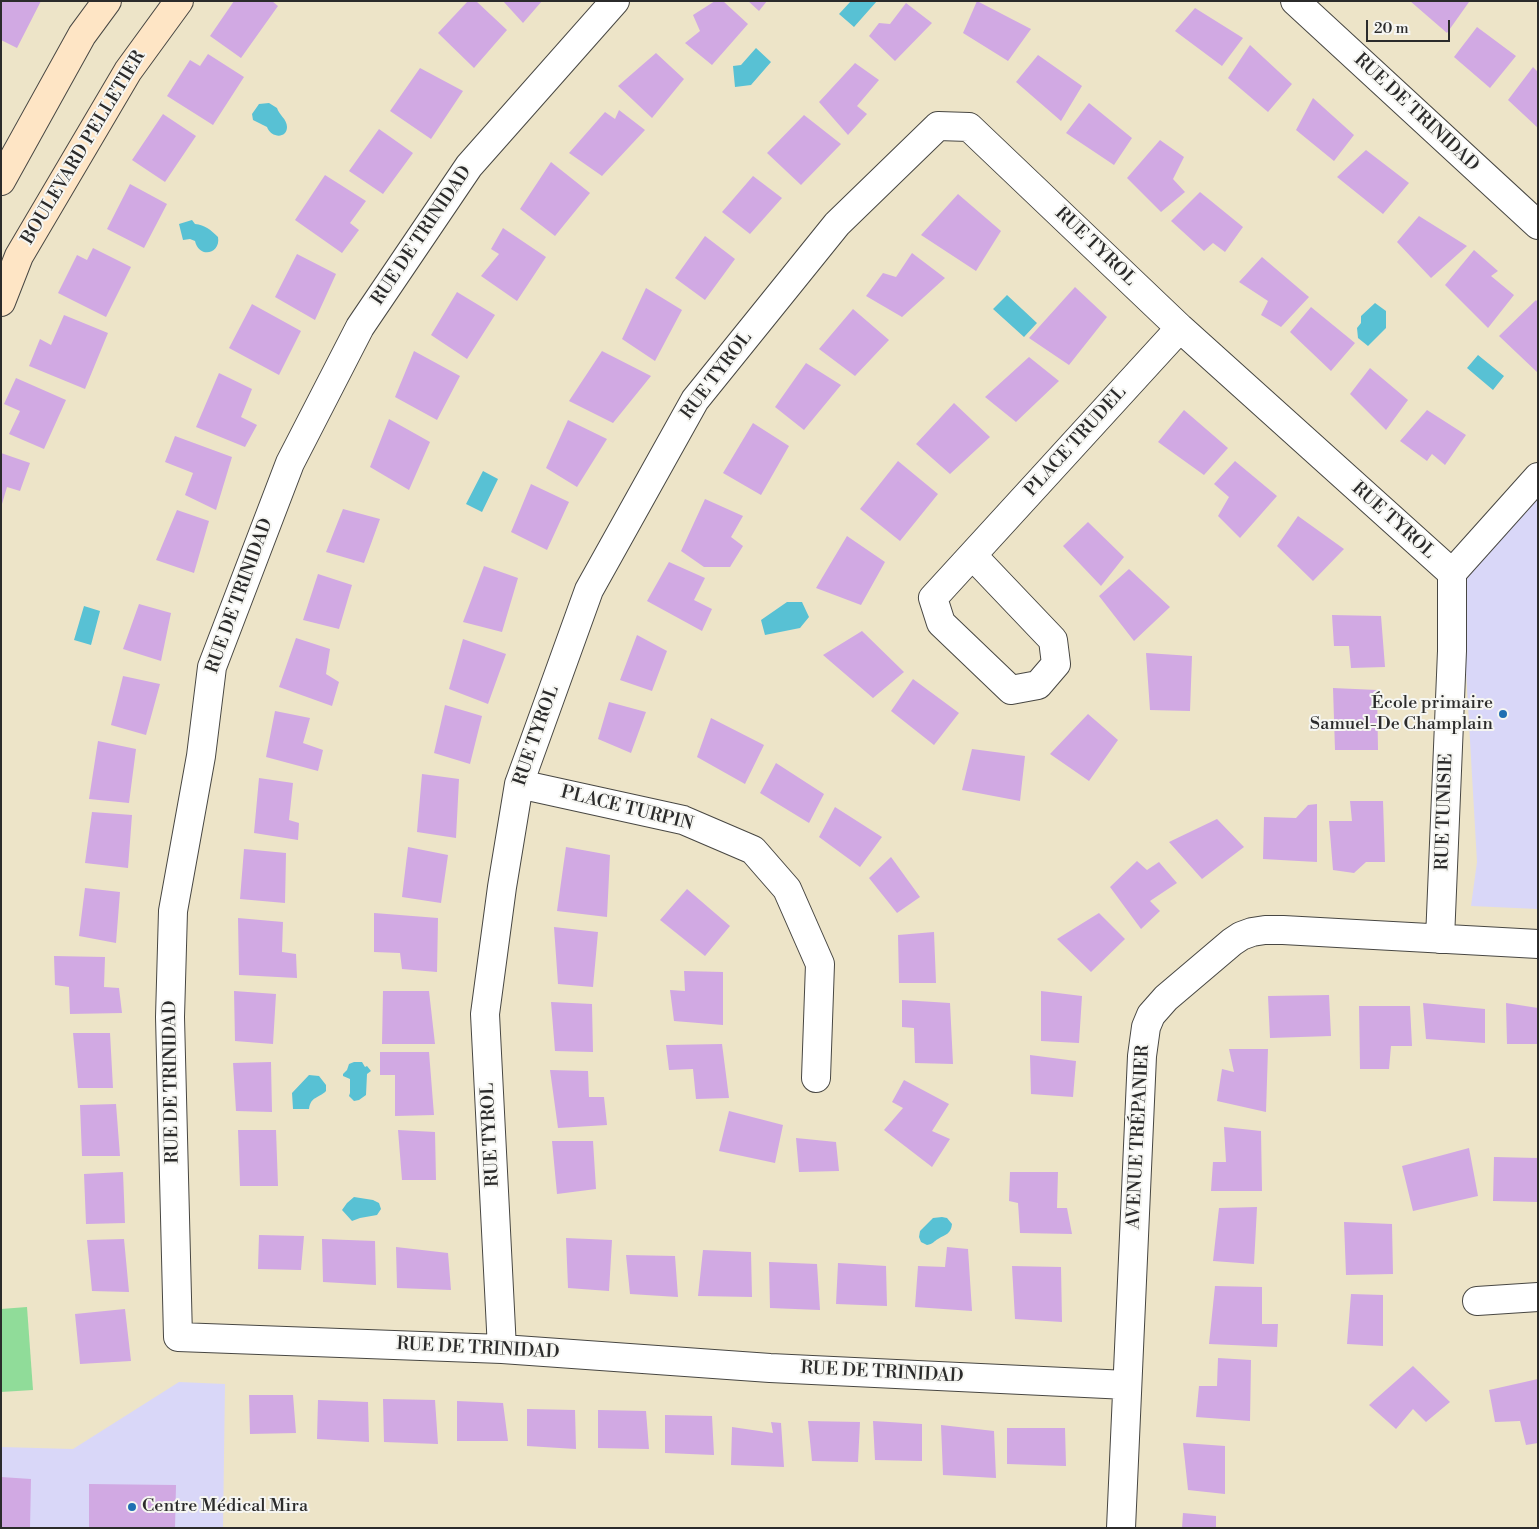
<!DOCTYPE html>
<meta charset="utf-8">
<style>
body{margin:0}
#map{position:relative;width:1539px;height:1529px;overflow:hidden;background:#ede4c8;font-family:"Libre Bodoni",serif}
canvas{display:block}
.frame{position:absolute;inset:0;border:2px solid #2b2b2b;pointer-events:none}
.scale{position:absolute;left:1366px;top:20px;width:84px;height:22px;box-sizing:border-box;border:2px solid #2b2b2b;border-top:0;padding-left:6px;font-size:15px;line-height:18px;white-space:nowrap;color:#2b2b2b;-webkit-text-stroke:4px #f6f6f2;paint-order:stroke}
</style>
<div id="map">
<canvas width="1539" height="1529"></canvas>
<div class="frame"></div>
<div class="scale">20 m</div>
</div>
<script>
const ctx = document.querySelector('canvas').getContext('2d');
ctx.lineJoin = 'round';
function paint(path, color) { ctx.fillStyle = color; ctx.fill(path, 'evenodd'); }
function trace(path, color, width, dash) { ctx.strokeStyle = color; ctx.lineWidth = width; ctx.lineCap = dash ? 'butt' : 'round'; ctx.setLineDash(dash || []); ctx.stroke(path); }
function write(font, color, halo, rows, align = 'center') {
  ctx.font = font + ' "Libre Bodoni",serif'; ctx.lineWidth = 4; ctx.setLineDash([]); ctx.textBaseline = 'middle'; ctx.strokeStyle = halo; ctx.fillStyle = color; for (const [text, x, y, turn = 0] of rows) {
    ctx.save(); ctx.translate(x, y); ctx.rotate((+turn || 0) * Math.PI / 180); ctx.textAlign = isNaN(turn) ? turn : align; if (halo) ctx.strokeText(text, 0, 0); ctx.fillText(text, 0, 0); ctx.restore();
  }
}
paint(new Path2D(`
 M1538,486V909L1471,906L1477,862L1460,567Z
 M179,1382L225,1384L223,1528H1V1447L73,1449Z`), '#d9d7f8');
paint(new Path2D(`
 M27,1307L33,1390L1,1392V1309Z`), '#90dc99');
paint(new Path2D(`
 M851,1H877L854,27L839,14Z
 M756,48L771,62L751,85L735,87L733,66L741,65Z
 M269,103L277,108C279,115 287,119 287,127C287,139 271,138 267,127L253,120L252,114L259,104Z
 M192,220L195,224C205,225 211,230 218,237C221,254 199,259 195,241L190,239L183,240L179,224Z
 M1007,295L1037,323L1024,337L993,309Z
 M1375,303L1386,311V328L1368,346L1358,338L1357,328L1361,323V316Z
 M1478,355L1504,376L1493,390L1467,368Z
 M483,471L498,479L482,512L466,504Z
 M787,602H802L809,617L800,628L765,635L761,620Z
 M84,606L100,611L91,645L74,640Z
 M354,1062H362L365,1067L367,1066L371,1071L367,1074L366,1095L359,1100L354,1101L349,1096L350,1093V1079L343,1076V1074L347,1070L349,1064Z
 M309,1075L319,1076L326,1085V1091C318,1099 311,1096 309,1109H293L292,1093Z
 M354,1197L373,1200L379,1203L381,1209L377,1215L360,1218L352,1221L342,1210L347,1203Z
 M942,1217L947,1218L952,1224C951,1234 946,1234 938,1239C934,1241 933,1244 927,1245L921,1242L919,1237L920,1231L933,1218Z`), '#58c1d4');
paint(new Path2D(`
 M1,1H41L17,48L1,40Z
 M234,1H272L278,6L241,58L210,36Z
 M468,1H476L507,30L474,68L438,33Z
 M503,1H542L523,23Z
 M715,1H723L748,24L712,65L685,43L700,31L693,15Z
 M748,1H767L759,11Z
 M977,1L1031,29L1008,61L963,33Z
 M1410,1H1468L1469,2L1447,33Z
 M906,3L932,23L895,61L869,36L879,23L890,24Z
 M1195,8L1243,38L1222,66L1175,31Z
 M1477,27L1516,56L1490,88L1454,57Z
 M1250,45L1292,84L1268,112L1228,78Z
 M656,53L684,79L652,118L618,86Z
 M208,54L244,77L213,125L167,96L190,60L200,66Z
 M1038,55L1082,86L1061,121L1016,82Z
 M855,63L879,80L857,106L867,114L848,135L819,102Z
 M1533,67L1538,72V128L1508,100Z
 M420,68L463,91L431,139L390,111Z
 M1313,98L1354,135L1334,161L1296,130Z
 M1089,103L1132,138L1114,165L1066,133Z
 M619,110L645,130L602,176L569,153L605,112L615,119Z
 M163,114L196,136L165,182L132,160Z
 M804,115L841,144L801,185L767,153Z
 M379,129L413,153L383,194L349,171Z
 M1160,140L1184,157L1173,179L1185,192L1161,212L1127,178Z
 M1366,150L1409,183L1383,214L1337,177Z
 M551,162L590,193L555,236L520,209Z
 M325,175L366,201L350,223L359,230L342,253L295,220Z
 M753,176L782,198L750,234L722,212Z
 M130,184L167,204L144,248L107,229Z
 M1200,192L1243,227L1225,252L1213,243L1204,251L1171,221Z
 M958,194L1001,231L976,271L921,235Z
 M1419,216L1467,246L1431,278L1397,242Z
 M503,228L546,257L517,301L481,276L499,254L491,249Z
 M705,236L735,259L705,300L675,278Z
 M93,248L131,267L106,317L58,293L77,255L87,260Z
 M1474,250L1498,271L1491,276L1514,295L1488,328L1445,285Z
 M912,253L945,278L902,317L866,296L883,273L896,277Z
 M297,254L336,274L315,320L275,297Z
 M1262,257L1309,297L1281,327L1261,315L1268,301L1239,282Z
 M1075,287L1107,317L1069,365L1029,338Z
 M646,288L682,310L655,361L622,339Z
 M457,292L495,315L467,359L431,335Z
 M1536,300L1538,302V373L1499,336Z
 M252,304L301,331L279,375L229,348Z
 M1311,307L1355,343L1331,371L1290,332Z
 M853,309L889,340L855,376L819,349Z
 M64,315L108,333L85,389L29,366L40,339L51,345Z
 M414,351L460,376L437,420L395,397Z
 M602,351L651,376L613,423L569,401Z
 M1029,357L1059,381L1016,422L985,397Z
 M806,363L841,385L804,430L775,407Z
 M1370,368L1408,400L1386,430L1350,394Z
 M219,373L252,389L241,417L257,425L245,447L196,427Z
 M16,378L66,400L44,449L9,434L20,411L4,404Z
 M954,403L990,437L950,474L916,444Z
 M1184,410L1228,448L1204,475L1158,442Z
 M1427,410L1466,435L1445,465L1432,454L1427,461L1400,441Z
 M389,419L430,442L409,490L370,467Z
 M568,420L607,439L577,487L546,468Z
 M753,423L789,446L761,495L723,473Z
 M175,436L232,457L216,510L185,495L193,473L165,462Z
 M1,453L30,463L20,491L7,487L2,504Z
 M898,461L938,494L900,541L860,509Z
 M1235,461L1277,496L1240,538L1218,516L1229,497L1214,484Z
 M531,484L569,502L547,550L511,532Z
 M705,499L743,516L731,537L743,546L730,567H704L681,551Z
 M343,509L380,519L364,563L326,552Z
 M177,510L209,521L194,573L156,560Z
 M1298,516L1344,549L1313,581L1277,546Z
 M1088,522L1124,557L1101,586L1063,546Z
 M847,536L885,562L861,605L816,588Z
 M669,562L705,578L694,600L712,609L702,631L647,601Z
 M484,566L518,578L502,632L463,622Z
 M1129,569L1170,607L1134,641L1099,596Z
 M318,574L352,585L339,629L303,620Z
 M139,604L171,613L161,661L123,649Z
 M1332,615L1381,616L1385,667L1351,668L1349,646H1334Z
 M862,631L904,672L873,698L823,655Z
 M637,635L667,651L652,691L620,680Z
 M296,638L330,649L326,674L339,682L332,706L279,687Z
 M463,639L506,654L488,704L449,689Z
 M1146,653L1192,656L1190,711L1150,710Z
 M123,676L160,684L146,735L111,725Z
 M913,679L959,713L934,745L891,711Z
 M1333,688L1377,690L1378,750H1335Z
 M609,702L646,712L631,753L598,739Z
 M445,705L482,716L470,764L434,753Z
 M275,711L310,718L303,743L323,750L318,771L266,757Z
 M1088,714L1118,740L1089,781L1050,754Z
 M711,718L764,745L745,784L697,757Z
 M98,741L136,749L129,803L89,799Z
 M972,749L1025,756L1020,801L962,790Z
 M776,763L824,794L809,823L760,793Z
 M422,774L459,779L456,838L417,832Z
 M259,778L293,783L289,820L299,823L298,840L254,833Z
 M1350,801H1383L1385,862H1366L1354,873L1333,870L1329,821H1352Z
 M1317,804V862L1263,859L1264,817L1296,818L1308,805Z
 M835,807L882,837L860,867L819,837Z
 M92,812L132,815L128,868L85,863Z
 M1217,819L1244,847L1202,879L1169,842Z
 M408,847L448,855L441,903L402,897Z
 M566,847L610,855L607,917L557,911Z
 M244,849L286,853L285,903L240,899Z
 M891,857L920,897L897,913L869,878Z
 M1137,861L1147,870L1159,862L1177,883L1150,901L1160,911L1141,929L1110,887Z
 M85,888L120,892L116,943L79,936Z
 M687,889L730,926L705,956L660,920Z
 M374,913L438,918L437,972L402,969L400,953L374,952Z
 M1099,913L1125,939L1091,972L1057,939Z
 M238,918L283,922L282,952L296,954L297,978L239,975Z
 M554,927L598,932L593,987L558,984Z
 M934,932L936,983H899L898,935Z
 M54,956L105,957L104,987L119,988L122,1013L70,1014L69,987L55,985Z
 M684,971L723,972V1025L674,1021L670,990L685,991Z
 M234,991L276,994L273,1044L235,1041Z
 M383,991H429L435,1044H382Z
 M1041,991L1082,996L1079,1043L1041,1041Z
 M1329,995L1331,1036L1270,1038L1268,996Z
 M902,1000L950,1003L953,1064L915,1063L914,1028L902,1027Z
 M551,1002L592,1004L593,1052L555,1051Z
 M1423,1003L1485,1009V1043L1426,1039Z
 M1506,1003L1538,1008V1044H1507Z
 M1359,1006H1410L1412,1046H1391L1389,1069H1360Z
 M73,1033H110L113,1088H78Z
 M722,1044L729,1098L696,1099L693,1069L669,1070L666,1045Z
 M1229,1049H1268L1266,1112L1217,1101L1222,1069L1234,1072Z
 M380,1052H429L434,1115L395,1116V1075H380Z
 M1030,1055L1076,1061L1073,1097L1031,1094Z
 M271,1062L272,1112L236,1111L233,1063Z
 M550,1070L588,1071L589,1097H604L607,1125L558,1128Z
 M904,1080L949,1104L932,1131L950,1139L932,1167L884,1130L903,1108L892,1102Z
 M116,1104L120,1156H82L80,1105Z
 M729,1111L783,1125L775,1163L719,1151Z
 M1224,1127L1261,1131L1262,1191H1211L1213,1162H1226Z
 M238,1130H276L278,1186H240Z
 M398,1130L435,1132L436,1180H402Z
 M796,1138L836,1142L839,1171L799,1172Z
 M552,1141H593L596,1189L557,1194Z
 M1469,1148L1478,1196L1413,1211L1402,1166Z
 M1494,1157L1538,1158V1202L1493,1201Z
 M123,1172L125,1223L86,1224L84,1174Z
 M1010,1172H1058L1057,1208H1067L1072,1234L1020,1233L1018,1203L1009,1201Z
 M1257,1207L1254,1264L1213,1261L1219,1208Z
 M1344,1222L1392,1224L1393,1274L1346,1275Z
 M259,1235L304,1236L301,1270L258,1269Z
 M566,1238L612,1240L609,1291L568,1288Z
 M124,1239L129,1292L92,1291L87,1240Z
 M322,1239L375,1241L376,1285L323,1282Z
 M396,1247L448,1253L451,1290L397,1288Z
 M947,1247L968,1249L972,1311L915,1307L918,1266L945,1267Z
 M703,1250L751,1252L752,1297L698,1296Z
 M626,1255L675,1256L678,1297L630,1294Z
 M769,1262L817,1264L820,1310L770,1308Z
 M838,1263L886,1266L887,1306L836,1304Z
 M1012,1266L1061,1267L1062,1322L1015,1319Z
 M1215,1286L1262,1287V1324H1278L1277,1347L1209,1344Z
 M1351,1294L1383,1295V1346L1347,1344Z
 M125,1309L131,1361L80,1364L75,1314Z
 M1218,1358L1251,1360L1250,1421L1196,1417L1199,1386H1217Z
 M1413,1366L1450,1402L1426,1422L1413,1409L1396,1429L1369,1405Z
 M1538,1379V1443L1526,1445L1520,1421L1495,1422L1489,1390Z
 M249,1395H293L296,1433L250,1434Z
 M383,1399L435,1400L438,1444L384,1442Z
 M318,1400L368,1402L369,1442L317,1439Z
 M457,1401L503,1403L508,1441H457Z
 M527,1409L575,1410L576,1449L527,1446Z
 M598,1410L646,1411L649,1449L598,1448Z
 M665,1415L712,1416L714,1455L665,1453Z
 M808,1421L860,1422L858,1462L812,1461Z
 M873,1421L922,1424V1461L875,1460Z
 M771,1422L781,1423L784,1467L731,1465L732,1427L773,1433Z
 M941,1425L994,1431L996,1478L943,1475Z
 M1007,1428H1065L1066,1466L1007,1464Z
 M1183,1443L1225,1446V1494L1188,1490Z
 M1,1477L31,1479L30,1528H1Z
 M89,1484L176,1485L175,1528H89Z
 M1183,1513L1216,1516V1528H1182Z`), '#d1a9e3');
const street = new Path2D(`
 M615,1L469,166L360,327L290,463L212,667L201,756L173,911L170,1017L178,1337L502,1349L770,1368L1127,1385
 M1295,1L1538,225
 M973,556L1053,640L1056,664L1038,685L1011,690L941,623L933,598L1180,328
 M519,784L683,820L753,850L787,889L820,964L816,1078
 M1440,939L1452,651V573L1538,477
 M1477,1301L1538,1297
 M502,1349L485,1014L502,887L519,784L589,590L695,400L837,224L938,126L969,127L1180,328L1452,573
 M1121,1528L1142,1056L1146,1027L1151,1015L1166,998L1232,942L1241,936L1252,932L1265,930H1283L1538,944`);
const secondary = new Path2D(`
 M1,181L82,35L107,1
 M1,302L19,256L128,71L179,1`);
trace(street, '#484743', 30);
trace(secondary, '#484743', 30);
trace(street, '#fff', 28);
trace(secondary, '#fee5c5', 28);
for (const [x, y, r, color] of [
 [1503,714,5,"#1f6fb2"],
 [132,1507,5,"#1f6fb2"]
]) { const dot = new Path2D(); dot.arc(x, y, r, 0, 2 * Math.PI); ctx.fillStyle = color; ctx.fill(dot); trace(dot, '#f6f6f2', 2); }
write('18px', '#2b2b2b', '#f6f6f2', [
 ["RUE DE TRINIDAD",1416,113,43],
 ["BOULEVARD PELLETIER",84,148,-59],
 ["RUE DE TRINIDAD",422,236,-56],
 ["RUE TYROL",1095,247,44],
 ["RUE TYROL",717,376,-53],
 ["PLACE TRUDEL",1076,442,-48],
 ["RUE TYROL",1393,521,42],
 ["RUE DE TRINIDAD",240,596,-70],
 ["RUE TYROL",537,736,-71],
 ["PLACE TURPIN",627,809,14],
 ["RUE TUNISIE",1445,812,-88],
 ["RUE DE TRINIDAD",172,1082,-91],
 ["RUE TYROL",491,1135,-93],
 ["AVENUE TRÉPANIER",1139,1137,-87],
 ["RUE DE TRINIDAD",478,1349,3],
 ["RUE DE TRINIDAD",882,1373,3]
]);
write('18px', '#2b2b2b', '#f6f6f2', [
 ["École primaire",1493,704],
 ["Samuel-De Champlain",1493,725],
 ["Centre Médical Mira",142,1507,"left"]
], 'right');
</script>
